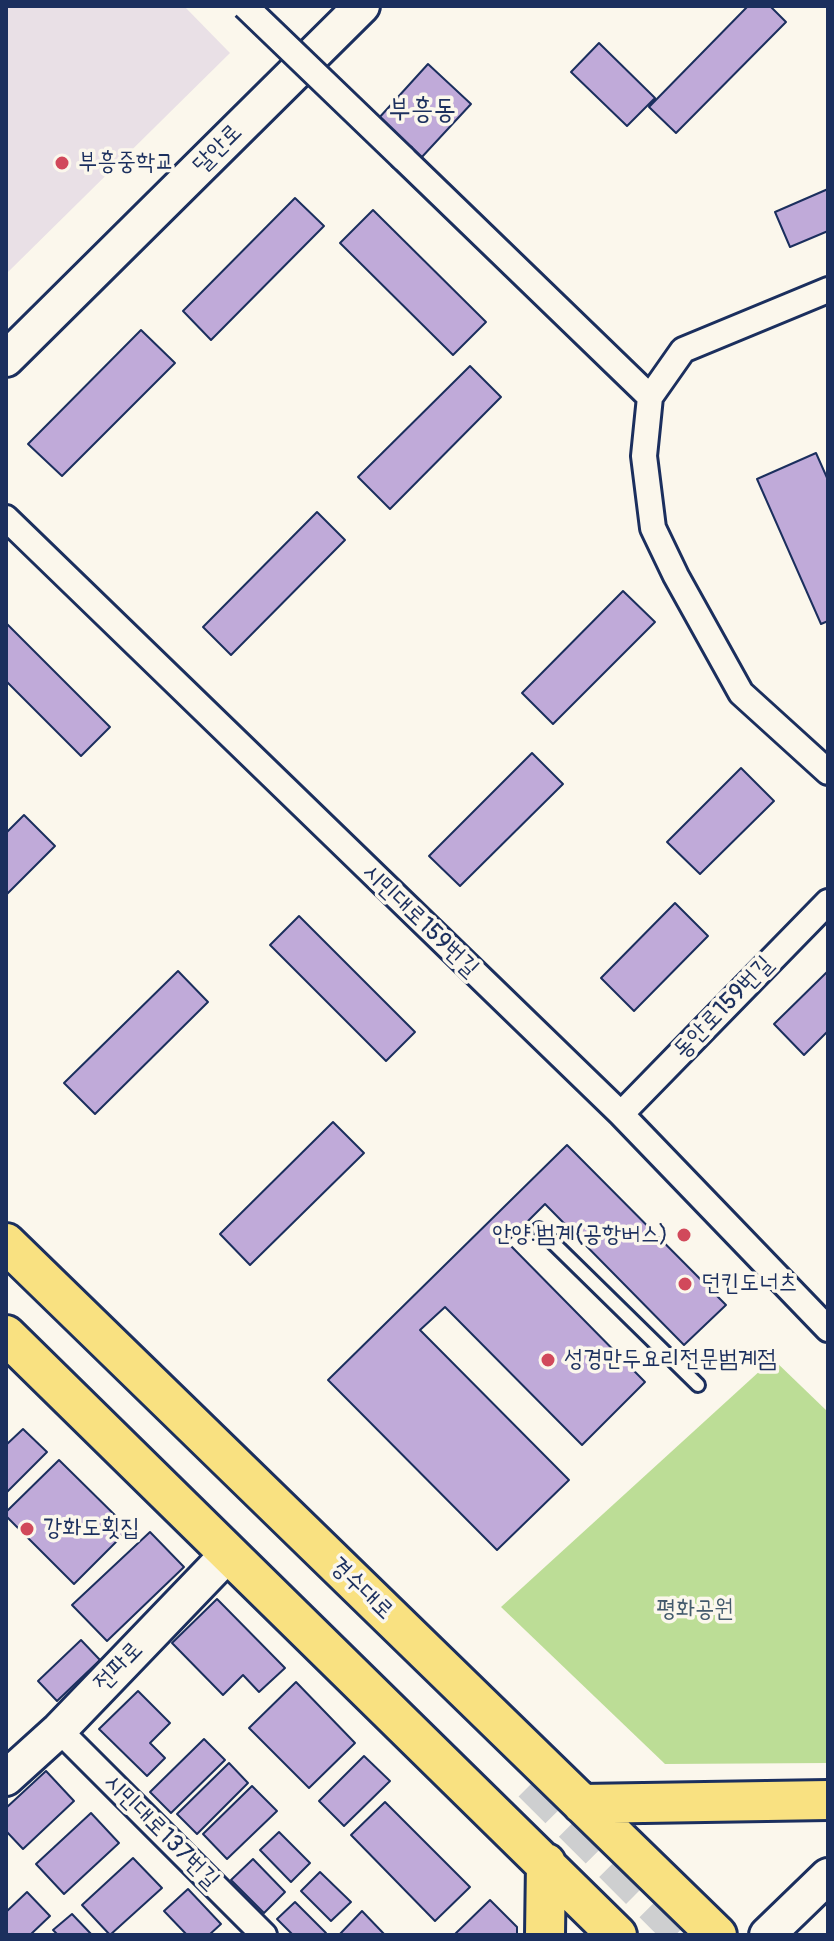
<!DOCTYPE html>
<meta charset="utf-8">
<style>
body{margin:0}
#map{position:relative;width:834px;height:1941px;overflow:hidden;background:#fbf7ec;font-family:Pangolin,sans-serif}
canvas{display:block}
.frame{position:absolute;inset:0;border:8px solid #1b2f5e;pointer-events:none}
</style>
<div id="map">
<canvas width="834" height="1941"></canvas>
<div class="frame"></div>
</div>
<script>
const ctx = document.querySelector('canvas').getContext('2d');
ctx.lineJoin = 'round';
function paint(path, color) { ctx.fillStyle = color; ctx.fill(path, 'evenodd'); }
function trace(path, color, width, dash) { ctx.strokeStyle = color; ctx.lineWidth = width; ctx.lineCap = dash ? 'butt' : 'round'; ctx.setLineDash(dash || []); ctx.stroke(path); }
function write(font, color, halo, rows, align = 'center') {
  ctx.font = font + ' Pangolin,"Poor Story",sans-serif'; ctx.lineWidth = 7; ctx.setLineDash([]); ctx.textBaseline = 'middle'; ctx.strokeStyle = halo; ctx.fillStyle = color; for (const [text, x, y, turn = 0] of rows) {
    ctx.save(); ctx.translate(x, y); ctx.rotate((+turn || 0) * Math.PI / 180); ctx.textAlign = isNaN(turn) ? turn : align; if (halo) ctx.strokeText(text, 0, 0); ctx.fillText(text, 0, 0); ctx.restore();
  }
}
paint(new Path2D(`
 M6,6H184L230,53L6,274Z`), '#e9e0e6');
paint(new Path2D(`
 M773,1359L828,1412V1763L665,1764L501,1607Z`), '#bcdd96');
const building = new Path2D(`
 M748,6H770L786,22L676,133L649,107Z
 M599,43L655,98L627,126L571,72Z
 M428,64L471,104L421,158L378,119Z
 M828,189V231L790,247L775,212Z
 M295,198L324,226L211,340L183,311Z
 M373,210L486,322L453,355L340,243Z
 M141,330L175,363L62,476L28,444Z
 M470,366L501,397L390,509L358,477Z
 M816,453L828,480V621L821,624L757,479Z
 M317,512L345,540L231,655L203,627Z
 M623,591L655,622L553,724L522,693Z
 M6,623L110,727L81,756L6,681Z
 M532,753L563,784L460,886L429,856Z
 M741,768L774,801L700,874L667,842Z
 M24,815L55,846L6,895V833Z
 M675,903L708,936L634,1011L601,978Z
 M299,916L415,1032L386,1061L270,945Z
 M178,971L208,1002L95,1114L64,1083Z
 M828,971V1031L804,1055L774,1024Z
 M333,1122L364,1153L250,1265L220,1234Z
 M567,1145L726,1305L684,1345L545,1204L507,1242L645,1382L582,1445L445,1307L420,1330L569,1480L497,1550L328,1380Z
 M23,1429L47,1452L6,1493V1445Z
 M59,1460L129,1529L74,1584L6,1516V1512Z
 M150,1532L184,1567L107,1641L72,1605Z
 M217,1599L285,1668L259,1692L243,1675L223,1695L172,1643Z
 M81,1640L100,1660L57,1701L38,1681Z
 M296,1682L355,1743L309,1788L249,1728Z
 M138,1691L170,1723L150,1743L165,1758L147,1776L99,1729Z
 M204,1739L225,1760L171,1813L150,1792Z
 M364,1756L390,1781L344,1826L319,1801Z
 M229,1763L248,1783L197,1834L177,1814Z
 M46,1771L74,1801L23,1849L6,1831V1808Z
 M252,1786L277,1811L227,1859L203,1834Z
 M385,1802L470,1887L435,1921L351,1835Z
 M91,1813L119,1843L64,1894L36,1864Z
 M279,1832L310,1863L291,1882L260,1850Z
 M133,1858L162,1888L110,1935L82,1905Z
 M253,1859L285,1892L264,1913L231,1880Z
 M320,1872L351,1902L331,1921L301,1891Z
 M188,1889L221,1924L209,1935H187L164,1911Z
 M27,1892L50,1916L30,1935H6V1912Z
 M490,1900L517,1927V1935H454Z
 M295,1902L326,1933L324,1935H293L277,1919Z
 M362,1911L385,1935H339Z
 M72,1914L92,1935H58L53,1930Z`);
paint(building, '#c0aad9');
trace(building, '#1b2f5e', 2);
trace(new Path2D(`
 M532,1783L684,1935`), '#cecfd0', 38, [38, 19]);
const lane = new Path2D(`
 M539,1229L698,1385`);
const street = new Path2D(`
 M403,158L650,397L644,456L653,528L676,576L741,693L828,772
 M650,397L683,350L828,290
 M6,518L621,1114L828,1329
 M621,1114L828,902
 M59,1730L264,1935`);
const secondary = new Path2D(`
 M6,359L362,6
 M6,1778L59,1730L229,1553
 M767,1935L828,1876`);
const primary = new Path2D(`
 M6,1243L717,1935
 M6,1335L617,1935
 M582,1804L828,1800
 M545,1935L546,1863`);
trace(lane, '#1b2f5e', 18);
trace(street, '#1b2f5e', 30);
trace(secondary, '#1b2f5e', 40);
trace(primary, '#1b2f5e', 44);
trace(lane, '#fbf7ec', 12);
trace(street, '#fbf7ec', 24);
trace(secondary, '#fbf7ec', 34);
trace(primary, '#f9e181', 38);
const streetBridge = new Path2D(`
 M245,6L403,158`);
trace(streetBridge, '#1b2f5e', 30, []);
trace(streetBridge, '#fbf7ec', 24);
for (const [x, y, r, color] of [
 [62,163,8,"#d1495b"],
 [684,1235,8,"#d1495b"],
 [685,1284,8,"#d1495b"],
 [548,1360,8,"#d1495b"],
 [27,1529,8,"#d1495b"]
]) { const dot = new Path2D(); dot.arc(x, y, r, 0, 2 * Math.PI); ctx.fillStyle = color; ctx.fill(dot); trace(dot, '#fbf7ec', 3); }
write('24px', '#1b2f5e', '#fbf7ec', [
 ["달안로",218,149,-45],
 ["시민대로159번길",420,921,44],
 ["동안로159번길",724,1008,-46],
 ["경수대로",361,1589,44],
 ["전파로",119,1667,-46],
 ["시민대로137번길",161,1832,45]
]);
write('24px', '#1b2f5e', '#fbf7ec', [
 ["부흥중학교",78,163],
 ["안양.범계(공항버스)",668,1235,"right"],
 ["던킨도너츠",701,1284],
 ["성경만두요리전문범계점",564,1360],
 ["강화도횟집",43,1529]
], 'left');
write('24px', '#435a6c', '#fbf7ec', [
 ["평화공원",695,1610]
]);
write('28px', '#1b2f5e', '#fbf7ec', [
 ["부흥동",422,111]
]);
</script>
